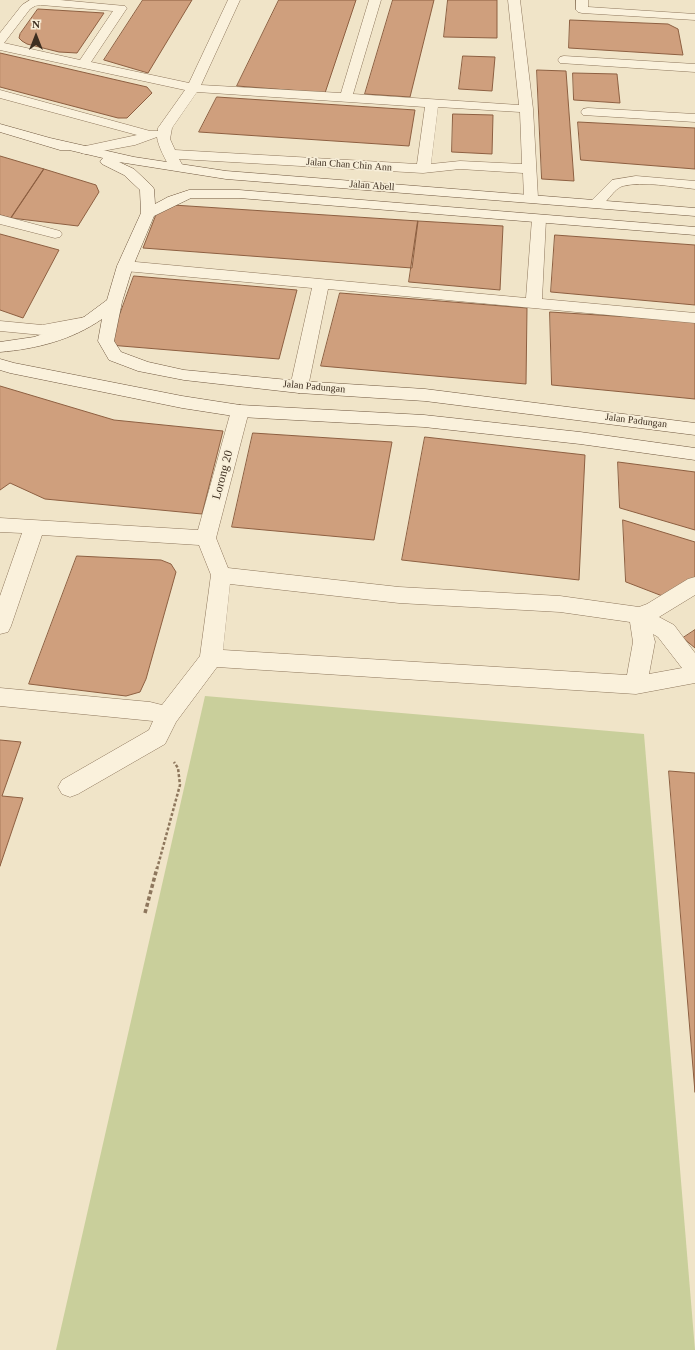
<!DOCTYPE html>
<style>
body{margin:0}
#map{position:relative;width:695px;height:1350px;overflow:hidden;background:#f0e4c8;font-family:Georgia,serif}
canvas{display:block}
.north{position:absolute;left:16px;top:16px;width:40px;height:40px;-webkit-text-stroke:3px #f7eed8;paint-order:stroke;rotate:0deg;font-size:11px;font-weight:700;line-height:16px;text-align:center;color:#3d2e20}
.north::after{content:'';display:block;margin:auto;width:14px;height:18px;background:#3d2e20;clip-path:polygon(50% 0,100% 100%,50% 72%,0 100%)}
</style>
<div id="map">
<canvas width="695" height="1350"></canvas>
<div class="north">N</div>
</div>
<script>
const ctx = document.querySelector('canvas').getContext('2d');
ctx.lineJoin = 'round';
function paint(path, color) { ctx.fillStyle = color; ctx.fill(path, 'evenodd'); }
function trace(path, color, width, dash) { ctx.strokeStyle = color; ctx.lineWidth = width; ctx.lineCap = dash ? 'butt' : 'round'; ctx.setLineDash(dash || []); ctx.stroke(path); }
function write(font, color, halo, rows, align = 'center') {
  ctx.font = font + ' Georgia,serif'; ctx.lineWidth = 3.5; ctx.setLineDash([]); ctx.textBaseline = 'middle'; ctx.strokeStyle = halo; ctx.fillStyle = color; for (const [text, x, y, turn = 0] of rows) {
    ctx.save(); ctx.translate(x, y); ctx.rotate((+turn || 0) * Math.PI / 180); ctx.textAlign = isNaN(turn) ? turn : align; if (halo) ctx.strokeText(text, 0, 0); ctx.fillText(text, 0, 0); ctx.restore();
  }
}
paint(new Path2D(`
 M205,696L644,734L695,1350H56Z`), '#c9cf9b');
const building = new Path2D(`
 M143,0H192L148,73L104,60Z
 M279,0H356L325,93L237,86Z
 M393,0H434L410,97L365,94Z
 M448,0H497V38L444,37Z
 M38,9L104,13L77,53L59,52L27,44L22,41L19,38L20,34Z
 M570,20L668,24L678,29L683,55L569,48Z
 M0,53L147,87L152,93L127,118H118L0,87Z
 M463,56L495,57L492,91L459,89Z
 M537,70L566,71L574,181L542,179Z
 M573,73L617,74L620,103L574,100Z
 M217,97L415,110L409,146L199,132Z
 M453,114L493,115L492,154L452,152Z
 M578,122L695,128V169L581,160Z
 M0,156L44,169L11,218L0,215Z
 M44,169L96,185L99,192L78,226L11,218Z
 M173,205L418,221L412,268L143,248L157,212Z
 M418,221L503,226L500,290L409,282Z
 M0,234L59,250L23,318L0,310Z
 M555,235L695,245V305L551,292Z
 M134,276L297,290L279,359L109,345Z
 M340,293L527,308L526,384L321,366Z
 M550,312L695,321V399L552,385Z
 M0,386L114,420L223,431L202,514L45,499L10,483L0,490Z
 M253,433L392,442L374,540L232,527Z
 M425,437L585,455L579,580L402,560Z
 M618,462L695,472V530L620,508Z
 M623,520L695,542V580L665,597L626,582Z
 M77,556L161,560L171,564L176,572L146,679L140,692L126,696L29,684Z
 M695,630V648L683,638Z
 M0,740L21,742L2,796L23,798L0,866Z
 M669,771L695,773V1092Z`);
paint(building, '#cf9f7d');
trace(building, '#8d5f41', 1);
const lane = new Path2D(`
 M30,0H60L125,6L127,8L91,62L189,83L228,0H240L201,85L341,93L369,0H381L353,94L519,105L508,0H520L533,109L538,198L536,201L531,202L526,201L524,198L523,173L460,169L423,173L179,159L183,166L181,169L176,170L171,169C166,161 158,146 157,137L135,145L86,154L81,153L79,150L81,147L137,135L0,98V90L150,131H158V128L185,90L0,50V33L22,5ZM41,5L113,11L80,60L4,43L30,9L35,6ZM197,92L425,107L417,164L175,150L170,139L172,128ZM438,107L520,112L522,164L460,161L431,164Z
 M576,0H588V7L695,14V20L582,13L578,12L576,10Z
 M564,56L695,64V72L560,63L558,60L560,57Z
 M588,108L695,114V122L583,115L581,112L583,109Z
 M636,176L695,181V189C674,187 643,181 623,186C610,190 607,210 591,206L589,203L612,180Z
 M0,215L60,231L62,234L60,237L55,238L0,224Z
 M539,215L544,216L546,219L542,299L695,313V323L328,289L308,387L305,391L299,393L293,391L290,387L312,288L125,271L120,269L117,266L120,263L125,261L526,298L532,219L534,216Z
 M86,317L92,319L94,322L92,325L42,335L0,331V321L42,325Z
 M240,405L246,407L249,411L216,538L228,568L399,587L560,596L639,607L647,604L688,579L695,577V595L659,617L674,625L695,653V683L636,694L217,667L176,722L165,744L78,794L70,797L62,794L58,787L62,780L149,730L153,721L0,706V688L150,702L162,705L200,656L211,575L199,545L42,535L11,626L8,632L0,634V596L22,533L0,532V518L198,530L231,411L234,407ZM230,584L399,603L560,612L630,622L633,642L627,675L223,650ZM653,634L658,637L682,668L649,674L655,642Z`);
const secondary = new Path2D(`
 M0,124L50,138L134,157L226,171L695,208V216L226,179L119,162L134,169L152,186L154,189L155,204L168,197L189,190H239L695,227V235L239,198H191L154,216L133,266L122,302L114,341L121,352L148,362L184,370L299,381L425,389L695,423V435L425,401L299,393L184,380L138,371L109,360L98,341L102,319C72,340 36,349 0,352V342L34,337L60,328L84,317L107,300L117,266L141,213L140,190L124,175L102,164L100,161L103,158L69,150H60L0,132Z
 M0,359L14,363L182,396L240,405L424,415L580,432L695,448V460L580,444L424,427L240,417L182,408L10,373L0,370Z`);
trace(lane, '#8d765c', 1);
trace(secondary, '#6f573f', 1);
trace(new Path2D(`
 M157,869L180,785L178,768L174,762`), '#8d765c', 2.5, [3, 2]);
trace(new Path2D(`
 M145,913L157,868`), '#8d765c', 3.5, [4, 2.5]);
paint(lane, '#faf1dc');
paint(secondary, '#faf1dc');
write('10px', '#3d2e20', '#f7eed8', [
 ["Jalan Chan Chin Ann",349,165,4],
 ["Jalan Abell",372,186,4],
 ["Jalan Padungan",314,387,5],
 ["Jalan Padungan",636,421,7]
]);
write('12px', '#3d2e20', '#f7eed8', [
 ["Lorong 20",223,475,-75]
]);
</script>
